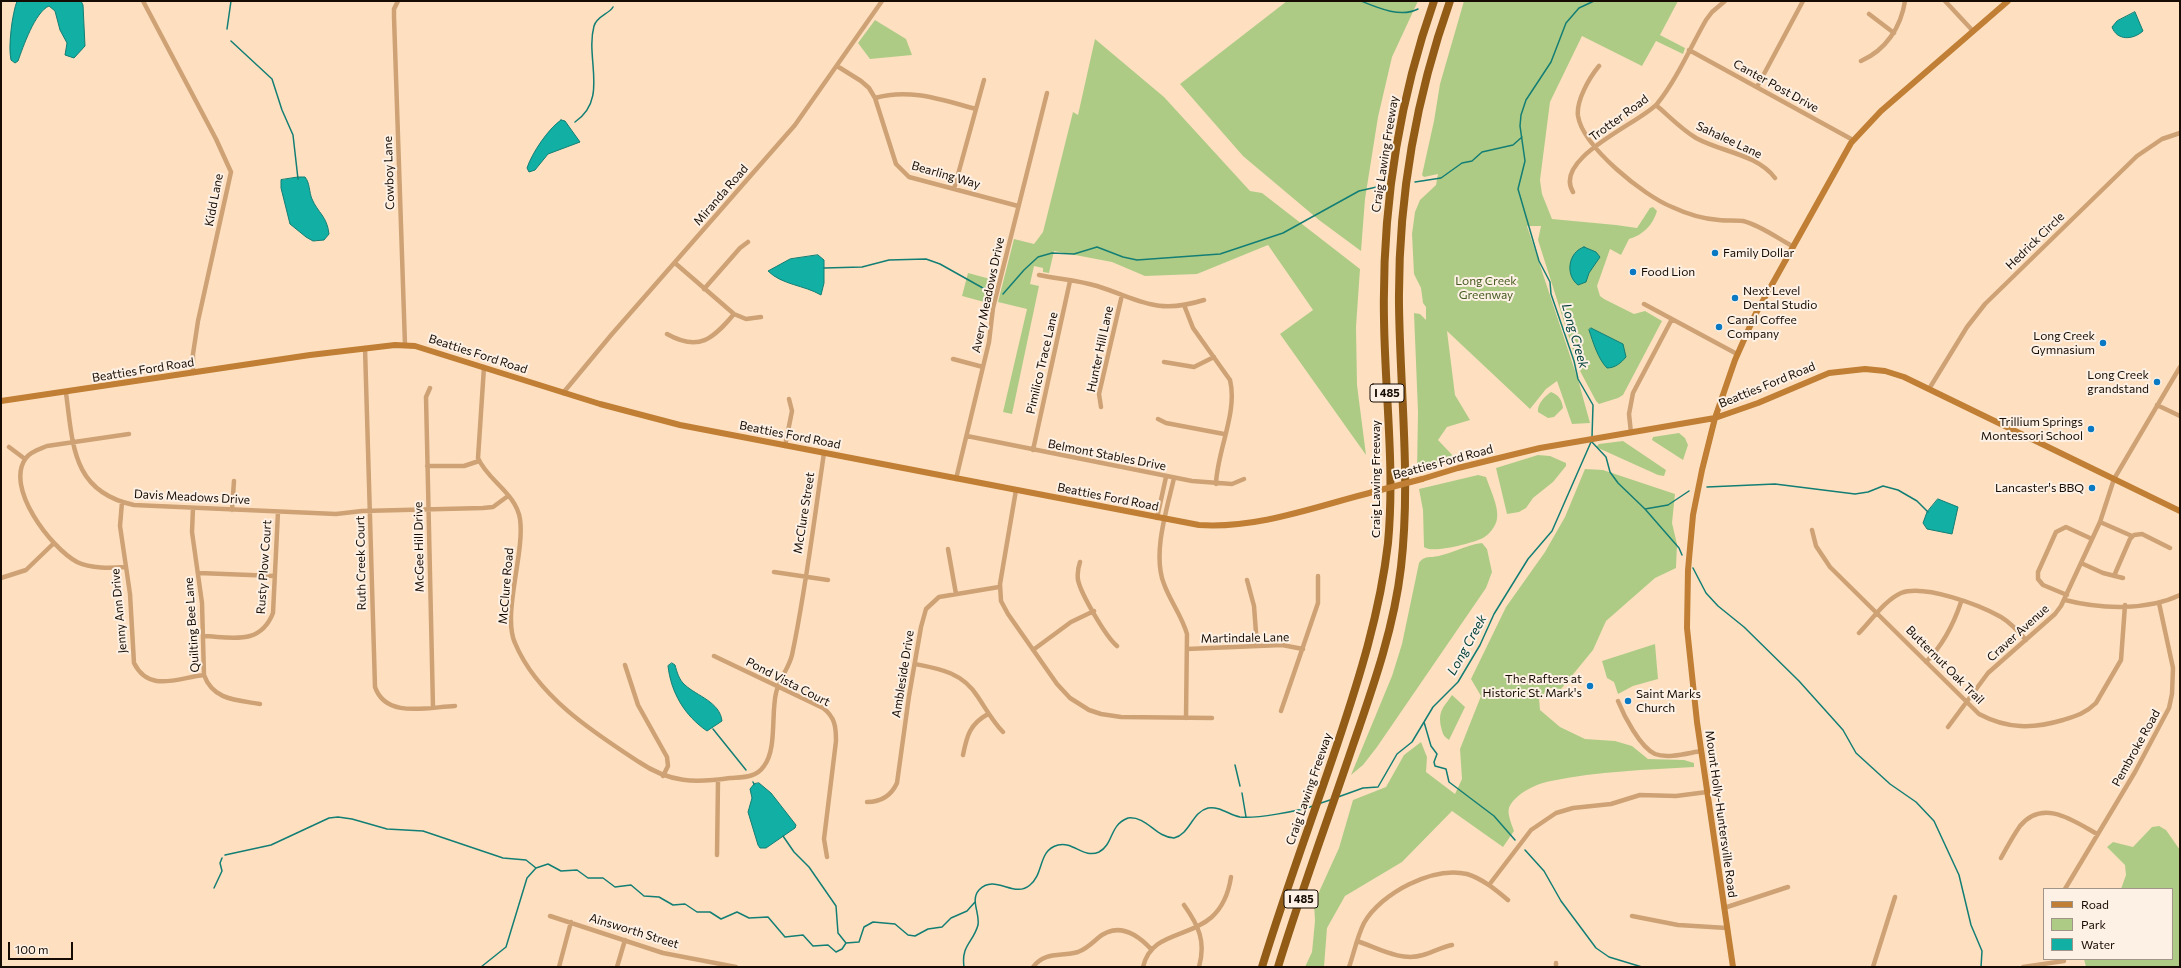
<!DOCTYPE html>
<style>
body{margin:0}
#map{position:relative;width:2181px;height:968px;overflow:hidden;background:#fee0c1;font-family:Commissioner,sans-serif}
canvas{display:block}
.frame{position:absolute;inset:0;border:2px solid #160c03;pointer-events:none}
.legend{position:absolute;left:2043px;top:888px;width:130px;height:72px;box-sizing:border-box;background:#fdf0e4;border:1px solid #a1958a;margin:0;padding:5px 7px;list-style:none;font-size:12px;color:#160c03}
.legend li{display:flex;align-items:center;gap:8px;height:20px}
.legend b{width:20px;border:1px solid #a1958a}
.scale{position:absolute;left:8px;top:942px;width:65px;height:18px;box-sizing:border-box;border:2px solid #160c03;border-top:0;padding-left:5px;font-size:12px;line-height:14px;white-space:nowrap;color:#160c03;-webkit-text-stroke:3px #fdf0e4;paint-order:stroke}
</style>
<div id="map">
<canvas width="2181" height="968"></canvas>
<div class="frame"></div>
<ul class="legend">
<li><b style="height:5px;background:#c07f34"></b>Road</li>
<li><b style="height:11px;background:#aecb86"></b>Park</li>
<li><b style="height:11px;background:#12afa4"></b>Water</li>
</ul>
<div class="scale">100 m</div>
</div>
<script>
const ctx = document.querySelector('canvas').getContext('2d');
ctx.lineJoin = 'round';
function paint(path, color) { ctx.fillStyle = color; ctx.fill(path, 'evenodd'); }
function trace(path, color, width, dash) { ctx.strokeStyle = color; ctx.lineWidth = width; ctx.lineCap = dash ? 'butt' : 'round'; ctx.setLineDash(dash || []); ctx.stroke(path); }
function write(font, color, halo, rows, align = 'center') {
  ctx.font = font + ' Commissioner,sans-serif'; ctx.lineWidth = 4; ctx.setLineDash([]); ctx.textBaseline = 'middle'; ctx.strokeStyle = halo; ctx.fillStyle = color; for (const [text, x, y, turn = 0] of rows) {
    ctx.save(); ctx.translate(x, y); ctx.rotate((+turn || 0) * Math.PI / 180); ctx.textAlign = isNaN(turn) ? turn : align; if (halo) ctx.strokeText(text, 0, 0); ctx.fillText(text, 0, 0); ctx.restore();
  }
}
paint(new Path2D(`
 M1287,1H1418L1392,57L1378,117L1365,199L1361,251L1319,220L1243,156L1180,84Z
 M1464,1H1678L1660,35L1685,48L1683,54L1656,41L1642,66L1582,36L1550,102L1540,180L1542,194L1552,219L1616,225L1637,228L1650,208L1653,207L1657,211C1653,225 1643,235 1629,239L1621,255L1610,249L1597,286L1600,296L1604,299L1634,314L1645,311L1662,321L1623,395L1618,398L1599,404L1596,401L1579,369L1538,240L1541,226H1527L1579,383L1590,423L1572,424L1557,381L1546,389L1530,409L1447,331L1455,395L1470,420L1447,427L1438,440L1456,459L1417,472L1418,412L1414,313L1420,314L1426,320V307L1423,303L1421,288L1414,274L1412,234L1415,212L1420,200L1436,185L1438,174L1424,177L1422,175L1434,121L1440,84Z
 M875,20L906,39L912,55L870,59L858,43Z
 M1095,39L1164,97L1250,191L1262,193L1360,269L1356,327L1357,385L1366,455L1280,334L1313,310L1268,245L1197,274L1145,276L1112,262L1054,251L1049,273L1043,272V268L1034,266L1030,284L1039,286L1012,414L1003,412L1027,309L998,302L1014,239L1034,244L1043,232L1073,112L1078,115Z
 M968,273L994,280L988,303L962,296Z
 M1551,392C1559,395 1562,400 1563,408L1554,417L1548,418L1538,412C1537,404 1545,396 1551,392Z
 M1679,433L1685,438L1688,445L1683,460L1652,440L1653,437Z
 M1623,441L1666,470L1664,476L1658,475L1596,447L1599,444Z
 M1538,455L1550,456L1566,463V466L1553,482L1533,498L1526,508L1519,512L1507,514L1496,468Z
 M1585,469L1603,470L1675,494L1672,523L1677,544L1676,568L1655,578L1606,621L1593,650L1561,689L1550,688L1539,698L1540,710L1560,727L1585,739L1615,741L1632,746L1648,759L1684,760L1694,763V767C1647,770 1598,771 1551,781C1538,783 1514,794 1509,808C1507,814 1512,825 1514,831L1503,847L1452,811L1402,862L1345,896L1327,928L1324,967H1305L1312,952L1315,921L1314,903L1339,848L1353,800L1386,787L1404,755L1421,742L1427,757L1426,772L1455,794L1462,779L1460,749L1481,696L1471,679L1506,607L1545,552L1565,517Z
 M1478,475L1486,477C1490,489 1499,507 1497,519C1496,526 1489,535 1483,538C1473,543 1432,554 1424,547L1423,510L1419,489Z
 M1482,543L1487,549L1492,572L1486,588L1377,747L1363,765L1351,775L1392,676L1402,644L1419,563C1422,558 1426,557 1432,557C1450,555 1465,545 1482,543Z
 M1655,644L1658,679L1633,686L1618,694L1614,682L1607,678L1602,661Z
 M1452,695L1465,707L1449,740C1443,736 1443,734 1441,727C1438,711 1443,708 1452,695Z
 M2159,826L2166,830L2180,850V967H2086L2084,959H2172V889H2121L2126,875L2125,865L2107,847L2113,842L2133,847L2152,827Z`), '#aecb86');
const water = new Path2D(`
 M17,1H81L83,5L85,46L74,58L65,55L67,43L60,30L55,11L49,6C35,12 23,47 18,61L15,63L11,60C8,47 12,14 17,1Z
 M2135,12L2143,31C2133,40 2117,41 2112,27L2117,21Z
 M561,120L565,121L580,142L548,154L535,170L529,172L527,168C532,153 548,129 561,120Z
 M298,177H305C310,183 309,192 312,199C318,213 327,216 329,234L324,240L313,241L306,237L290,224L281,188V180Z
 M1584,247L1596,252L1600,257L1589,273L1586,282L1578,285C1565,275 1568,252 1584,247Z
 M818,255L824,260V283L821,295C804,285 782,285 768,271L790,259Z
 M1591,328L1623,344L1626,357C1621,363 1615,368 1607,368C1598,359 1593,342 1589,330Z
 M1938,499L1958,507L1952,534L1927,529L1923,523L1927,512Z
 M672,663L675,665C677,672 679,680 685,685C697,696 720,702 722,721L707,731C685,716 671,693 668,666Z
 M759,783L771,793L796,825L795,828L766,848H760L758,845L748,812L752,798L750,789L754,784Z`);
paint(water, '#12afa4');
trace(water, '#137e74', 1);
trace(new Path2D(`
 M1361,1C1378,8 1401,18 1418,9
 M227,29L231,1
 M231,41L272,79L282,110L293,135L298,179
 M575,122C609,99 585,59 594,26C597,16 609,14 613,7
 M1415,182L1441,178L1462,163L1472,161L1482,152L1513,145L1522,137
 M824,268L862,267L889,260L926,259L940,264L990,292
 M1003,294L1024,270L1038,257L1052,253L1074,254L1097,247L1123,257L1137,260L1220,254L1283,233L1359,191L1381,186
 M1592,437L1593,405L1578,379L1574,361L1551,294L1550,282L1539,261L1518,189L1525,161L1520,126L1521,115L1526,100L1551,62L1566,23L1579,8L1594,1
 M1591,441L1606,457L1610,472L1618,483L1645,509L1679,548L1682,555
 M1707,487L1775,484L1855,494L1868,492L1883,486L1898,490L1917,501L1928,512
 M1645,509L1668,505L1689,491
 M1693,568L1706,593L1718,606L1744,627L1799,681L1843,730L1856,753L1890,784L1916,802L1934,821L1959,875L1971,925L1982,951L1981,967
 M1424,722L1431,746L1437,754L1434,762L1435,766L1446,769L1449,782L1494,816L1515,840
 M713,729L746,770
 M1235,765L1240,786
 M753,782L754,784
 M1242,793L1246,817
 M1338,797L1363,788L1378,787L1397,754L1412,742L1433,707L1458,682L1480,645L1494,614L1528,559L1552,531L1591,442
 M1321,803L1330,800
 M783,836L794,852L809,867L836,906L838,933L846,943L859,942L864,927L873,922L895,924L908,935L915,936L928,929L942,927L951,918L967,911L975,902
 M1525,850L1544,871L1561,901L1596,948L1609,957L1642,967
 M225,855L271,845L329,818L338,817L352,819L387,829L423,831L503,858L526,860L536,868L548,864L561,871L577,870L588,878H603L615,887L631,885L644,896L659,897L673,905L685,904L697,912H710L721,919L737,912L749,918L768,917L785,937L803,935L813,946L828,945L836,952L842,949L846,943
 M214,888L222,871L220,863L222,858
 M481,967L506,947L527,878L536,868
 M964,967C961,945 973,943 978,925C980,913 970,900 979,890C995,873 1014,899 1030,885C1044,874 1038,850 1058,845C1073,841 1084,859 1099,852C1114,844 1109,825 1128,818C1147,816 1155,837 1174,838C1190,834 1192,812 1208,808C1220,806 1229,815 1240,817C1255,819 1299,811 1313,806`), '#137e74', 1.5);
trace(new Path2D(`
 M143,1L216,139L231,172L198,321L193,354V373
 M398,1L394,9V17L405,345
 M1945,1L1973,31
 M1869,14L1894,33
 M1689,50L1853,140
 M1861,61C1886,50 1901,27 1905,1
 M837,66L861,81L869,88L875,98L896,164L909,177L1018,206
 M1599,66C1589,78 1576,101 1578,116C1583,147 1644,196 1672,207C1687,214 1703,219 1719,220C1727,221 1735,220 1743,221C1760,225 1777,238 1792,246
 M1757,87L1803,1
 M875,98C910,88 942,100 976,109
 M1656,105C1669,116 1681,129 1696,138C1721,152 1757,154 1775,178
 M954,189L984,80
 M1573,192C1552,158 1640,123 1657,104C1677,79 1690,48 1706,20L1712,12L1725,1
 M675,263L734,314L746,319L761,317
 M1039,275C1058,279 1078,280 1097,286C1141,300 1156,315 1204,300
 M704,289L740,248L748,242
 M1644,304L1737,354
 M1184,305L1193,328L1230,380C1238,412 1217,451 1216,484
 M667,334C699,352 713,339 734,314
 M365,348L375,687C386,719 428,707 455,706
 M953,359L983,367
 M1164,362L1194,367L1214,357
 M484,367L478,458C487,480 516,493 520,519C525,552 502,615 515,643C537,696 593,732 639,762C670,783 695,783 730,778C743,777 756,778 764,766C777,749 771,714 776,693C779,679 789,668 792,655C806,589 814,520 824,453
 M430,388L426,397L433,707
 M1929,389L1967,327L1985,304L2137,156L2162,139L2180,133
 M66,393C73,445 72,492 134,505L336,514L362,511L483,508L493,507L508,496
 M563,393L612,334L795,125L882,1
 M2157,405L2180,416
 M1101,407L1099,394L1122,295
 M1158,419L1166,423L1224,434
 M1631,433L1629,414L1633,393L1672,319
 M967,436L1192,481L1232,484L1244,479
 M785,446L792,411L789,399
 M9,447L25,459
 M1033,450L1070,281
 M427,466H464L479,461
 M1174,478C1167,509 1152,554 1164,584C1170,601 1182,616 1187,634L1186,718
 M956,479L989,342L993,308L1047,93
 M1016,490L1000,584L1001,601L1008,614L1057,684L1070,698L1089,710L1101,714L1121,717L1212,718
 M122,502L120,526L130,594L134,663C149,693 177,678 204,675
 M193,508L192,532L202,603L204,675C213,700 236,700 260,704
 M232,510L234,481
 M1157,518L1166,477
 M2100,522L2132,536
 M1812,530L1816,546L1830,567L1979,714C2007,729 2033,729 2063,720C2076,716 2086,713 2096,703L2121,660L2125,605
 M948,549L956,594
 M1080,562C1078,568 1077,573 1078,580C1081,594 1106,637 1117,646
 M2081,563L2103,573L2123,578
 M126,567C111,568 91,569 77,562C51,548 4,487 26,458C31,451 40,449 47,446L129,434
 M774,572L828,580
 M199,573L275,576
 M2114,576L2130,539L2134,535L2142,534L2170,548
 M1,578L26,570L54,543
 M1247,580L1254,606L1257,646
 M2067,595L2043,585L2038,579V572L2056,532L2066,527L2092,539
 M2065,600C2100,609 2147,611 2180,595
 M1859,633C1871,621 1885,600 1901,593C1924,584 1980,605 2001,617C2011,623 2019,632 2026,640
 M203,636C232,637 260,646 273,613L278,512
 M1187,649L1282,645L1303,649
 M1033,650L1071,622L1094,611
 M714,656L823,708C835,717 836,727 836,741L824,839L827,857
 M1926,662C1942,646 1954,623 1961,602
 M915,664C941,669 963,673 978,697C986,709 993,722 1003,732
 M625,665L638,705L667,757L668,766L663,776
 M1618,701C1624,716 1640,747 1655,754C1668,759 1688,753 1701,751
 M1281,711L1318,603V576
 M1948,727L1988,673L2055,614L2061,606L2100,522L2114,479L2180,367
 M963,755C967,735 970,724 988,714
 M867,802C881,802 891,796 897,783L909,696L921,627L926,609L939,597L999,587
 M717,855L718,781
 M2001,858C2007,847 2013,836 2020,826C2043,798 2074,821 2097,834
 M1489,885L1531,830L1556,813L1573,808L1611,804L1640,795L1676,796L1707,792
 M2065,889L2135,772L2169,708L2172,694L2173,668L2159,603
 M1184,905C1199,926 1206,942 1199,967
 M1724,908L1788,887
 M550,916L663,953L736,967
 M1632,916L1678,925L1727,928
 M1357,941C1378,948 1401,962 1423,955C1433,952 1442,947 1452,945
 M559,967L571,922
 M617,967L625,940
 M1033,967C1045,951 1061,957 1078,952C1086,949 1091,944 1098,938C1117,922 1136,933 1151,949
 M1143,967C1154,919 1220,949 1231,877
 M1349,967C1354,953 1357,937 1364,923C1381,893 1433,866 1467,874C1483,879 1496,890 1508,900
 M1556,967V963
 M1873,967L1895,897
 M2023,967L2064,961`), '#cea275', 4.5);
trace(new Path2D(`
 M1,401L310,355L395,345L415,346L600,404L680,425L1199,525C1258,529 1317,506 1373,492
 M1422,479L1458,468L1540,448L1715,418L1758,403L1829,373L1865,369L1885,371L1904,377L2180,511
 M1733,967L1697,722L1687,628L1688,570L1693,515L1702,470L1715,418L1735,360L1755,315L1851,143L1881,111L2008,1`), '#c07f34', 6);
trace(new Path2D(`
 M1262,967C1285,892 1312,819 1337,745C1359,679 1380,613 1388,543C1395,468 1385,394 1384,319C1382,210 1398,103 1434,1
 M1278,967C1301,892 1328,819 1353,745C1373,687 1394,628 1401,567C1411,479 1400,392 1399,304C1398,201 1416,97 1450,1`), '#925c17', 8);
trace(new Path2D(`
 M1373,492L1422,479`), '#c07f34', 6);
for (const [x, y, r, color] of [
 [1715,253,4,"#0a79c3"],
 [1633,272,4,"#0a79c3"],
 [1735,298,4,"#0a79c3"],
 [1719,327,4,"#0a79c3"],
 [2103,343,4,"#0a79c3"],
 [2157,382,4,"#0a79c3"],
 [2091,429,4,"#0a79c3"],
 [2092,488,4,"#0a79c3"],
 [1590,686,4,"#0a79c3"],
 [1628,701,4,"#0a79c3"]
]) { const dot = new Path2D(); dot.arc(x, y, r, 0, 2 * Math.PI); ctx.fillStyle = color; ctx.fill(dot); trace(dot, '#fdf0e4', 1.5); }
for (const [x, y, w] of [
 [1387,393,34],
 [1301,899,34]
]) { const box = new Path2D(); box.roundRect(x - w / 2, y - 9, w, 18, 3); ctx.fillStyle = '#fdf0e4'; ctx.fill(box); trace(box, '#160c03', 1); }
write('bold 11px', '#160c03', null, [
 ["I 485",1387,393],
 ["I 485",1301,899]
]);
write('12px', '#160c03', '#fdf0e4', [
 ["Canter Post Drive",1776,86,29],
 ["Trotter Road",1619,118,-36],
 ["Sahalee Lane",1729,140,25],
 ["Craig Lawing Freeway",1385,154,-81],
 ["Cowboy Lane",389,173,-92],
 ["Bearling Way",946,175,16],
 ["Miranda Road",721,195,-49],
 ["Kidd Lane",214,200,-79],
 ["Hedrick Circle",2035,241,-44],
 ["Avery Meadows Drive",988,295,-78],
 ["Hunter Hill Lane",1100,349,-78],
 ["Beatties Ford Road",478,354,18],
 ["Pimilico Trace Lane",1042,363,-77],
 ["Beatties Ford Road",143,370,-9],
 ["Beatties Ford Road",1767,385,-22],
 ["Beatties Ford Road",790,435,11],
 ["Belmont Stables Drive",1107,455,11],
 ["Beatties Ford Road",1443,462,-15],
 ["Craig Lawing Freeway",1376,479,-90],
 ["Davis Meadows Drive",192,497,3],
 ["Beatties Ford Road",1108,497,11],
 ["McClure Street",804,513,-81],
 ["McGee Hill Drive",419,547,-91],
 ["Ruth Creek Court",361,563,-91],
 ["Rusty Plow Court",264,567,-86],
 ["McClure Road",506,586,-85],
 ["Jenny Ann Drive",119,611,-95],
 ["Quilting Bee Lane",192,625,-94],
 ["Craver Avenue",2018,633,-42],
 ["Martindale Lane",1245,638,-1],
 ["Butternut Oak Trail",1945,665,45],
 ["Ambleside Drive",903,674,-81],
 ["Pond Vista Court",788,682,27],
 ["Pembroke Road",2136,748,-61],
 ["Craig Lawing Freeway",1309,789,-71],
 ["Mount Holly-Huntersville Road",1721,814,82],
 ["Ainsworth Street",634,931,17]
]);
write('12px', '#160c03', '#fdf0e4', [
 ["Family Dollar",1723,253],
 ["Food Lion",1641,272],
 ["Next Level",1743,291],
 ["Dental Studio",1743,305],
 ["Canal Coffee",1727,320],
 ["Company",1727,334],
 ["Long Creek",2095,336,"right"],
 ["Gymnasium",2095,350,"right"],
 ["Long Creek",2149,375,"right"],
 ["grandstand",2149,389,"right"],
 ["Trillium Springs",2083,422,"right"],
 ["Montessori School",2083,436,"right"],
 ["Lancaster's BBQ",2084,488,"right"],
 ["The Rafters at",1582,679,"right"],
 ["Historic St. Mark's",1582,693,"right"],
 ["Saint Marks",1636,694],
 ["Church",1636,708]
], 'left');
write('12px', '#465c22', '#fdf0e4', [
 ["Long Creek",1486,281],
 ["Greenway",1486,295]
]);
write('italic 13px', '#04433f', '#fdf0e4', [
 ["Long Creek",1575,336,74],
 ["Long Creek",1467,645,-61]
]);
</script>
